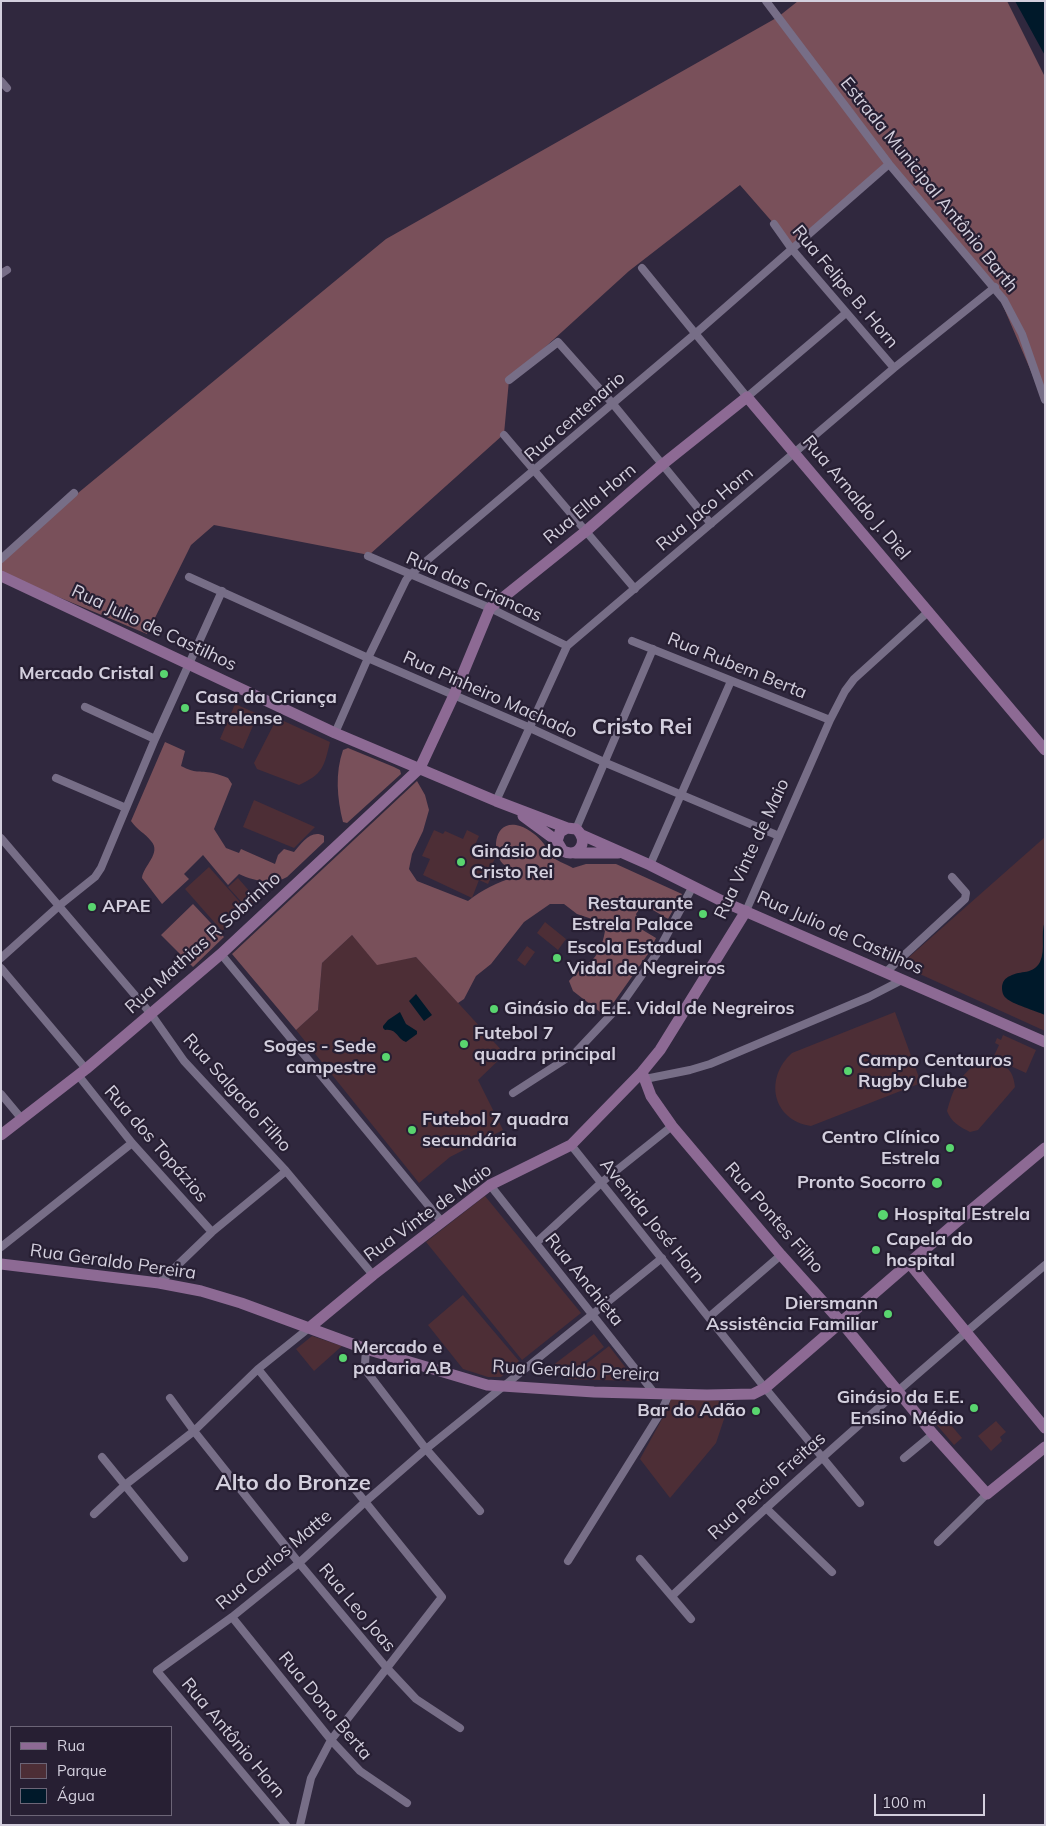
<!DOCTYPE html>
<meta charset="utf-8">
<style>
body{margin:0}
#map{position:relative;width:1046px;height:1826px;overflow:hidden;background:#30283e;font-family:Mulish,sans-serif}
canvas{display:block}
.frame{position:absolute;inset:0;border:2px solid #d3cfdd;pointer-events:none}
.legend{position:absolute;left:10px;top:1726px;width:162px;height:90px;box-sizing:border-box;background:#271f33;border:1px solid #6c6577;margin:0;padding:6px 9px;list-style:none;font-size:15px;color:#d3cfdd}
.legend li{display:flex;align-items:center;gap:10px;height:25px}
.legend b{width:25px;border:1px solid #6c6577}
.scale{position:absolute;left:874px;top:1794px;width:111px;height:22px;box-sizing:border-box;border:2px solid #d3cfdd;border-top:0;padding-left:6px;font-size:15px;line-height:18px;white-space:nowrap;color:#d3cfdd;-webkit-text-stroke:4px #271f33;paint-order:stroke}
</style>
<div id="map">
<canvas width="1046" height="1826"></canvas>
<div class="frame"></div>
<ul class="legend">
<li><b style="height:6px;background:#8d6a94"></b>Rua</li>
<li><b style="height:14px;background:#4d2e36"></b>Parque</li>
<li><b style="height:14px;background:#00192a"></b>Água</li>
</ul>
<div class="scale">100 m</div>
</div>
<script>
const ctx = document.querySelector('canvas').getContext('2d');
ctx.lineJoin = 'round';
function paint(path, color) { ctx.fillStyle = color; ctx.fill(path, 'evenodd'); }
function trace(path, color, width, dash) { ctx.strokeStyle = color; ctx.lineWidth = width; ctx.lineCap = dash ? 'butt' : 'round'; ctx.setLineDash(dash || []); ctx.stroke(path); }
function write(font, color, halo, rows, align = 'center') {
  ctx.font = font + ' Mulish,sans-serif'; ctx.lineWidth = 4.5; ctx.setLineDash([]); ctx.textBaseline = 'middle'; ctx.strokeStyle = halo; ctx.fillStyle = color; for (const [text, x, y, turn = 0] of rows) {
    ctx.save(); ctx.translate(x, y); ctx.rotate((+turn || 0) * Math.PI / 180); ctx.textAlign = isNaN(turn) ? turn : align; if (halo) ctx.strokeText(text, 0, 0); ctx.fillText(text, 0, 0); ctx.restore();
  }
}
paint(new Path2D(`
 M235,704L258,714L243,749L220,739Z
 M277,718L330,742C324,767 323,774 299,785L257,769L254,763Z
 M254,800L315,827L294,848L243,827Z
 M434,830L443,834L445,831L463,839L467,830L479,836L475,845L493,853L491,856L495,858L492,865L496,866L488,884L479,880L472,898L423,875L430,859L422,856Z
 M1045,837V1031L900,965Z
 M209,867L246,909L222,931L185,889Z
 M238,878L257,900L247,908L228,887Z
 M545,922L566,939L558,950L537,933Z
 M352,935L377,964L416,957L505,1054L478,1080L503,1130L450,1157L419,1183L296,1030L318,1010L322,963Z
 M527,946L535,952L525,966L517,960Z
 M895,1012L921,1083L811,1126C772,1120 764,1078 792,1053Z
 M1003,1035L1036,1050L1026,1073L993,1058L999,1045L995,1043L997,1038L1001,1040Z
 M982,1059C1001,1065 1013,1064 1015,1087L978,1130L970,1132C960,1127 951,1122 947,1111C955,1083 959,1077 982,1059Z
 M485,1196L581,1313L522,1360L426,1242Z
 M463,1295L519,1361L501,1377H488L463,1369L428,1325Z
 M594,1334L604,1347L563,1378L552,1366Z
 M312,1336L342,1346L314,1371L296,1349Z
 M609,1346L636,1381L567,1379Z
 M671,1399L730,1401L716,1443L670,1498L640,1459L667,1410Z
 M944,1417L962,1438L954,1445L936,1424Z
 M996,1421L1006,1432L1000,1437L1002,1441L991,1451L978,1436Z`), '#4d2e36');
paint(new Path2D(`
 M798,1H1007L1045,77V404L995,287L890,164L791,248L774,224L740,185L629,271L509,380L504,434L369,555L214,525L191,545L147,634L1,573V563L78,493L386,239L778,17Z
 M165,742L185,751L181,766C196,774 198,770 213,773C218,774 223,776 228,778L232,784L214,829L226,848L239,853L241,849L275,864L278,855L284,849L294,852C302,843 311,829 324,836V842L287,877C274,885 253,881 239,874L228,885L203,855L184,874L189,879L162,904L142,878C143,866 162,853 151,841C145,833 137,830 131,821Z
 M348,748L394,767L400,770L401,774L347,823L343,822C337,798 335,773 343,750Z
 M417,781L425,795L429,810L423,831L412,854L409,869L417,881L468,901C483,889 497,883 514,877L513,870C510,868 506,866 503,864C490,849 495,818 520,826C529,829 538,836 544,844C546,847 547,852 549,855C555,860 566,864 573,868L586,864H616L682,894L668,919L643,904L636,914L641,929L656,938L648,954L614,1002L600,1012L573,991L569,981C588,959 599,964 605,931L598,921L577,914L564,904H550L524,922L491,964L476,976L464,999L458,1003L416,957L377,965L352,935L322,963L318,1010L296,1030L232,954Z
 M193,904L224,937L193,967L161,935Z`), '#79505a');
paint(new Path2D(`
 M1015,1H1045V55L1043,52Z
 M1045,921V1015C1036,1011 1012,1004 1006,998C1003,996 1002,991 1002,988C1002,982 1005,978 1010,976C1021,970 1033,975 1040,962C1046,949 1040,934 1045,921Z
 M416,994L432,1015L424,1021L409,1001Z
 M400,1012L406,1024L417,1031V1034L406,1042C397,1039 397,1028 385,1030L383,1028V1026L388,1020Z`), '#00192a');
trace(new Path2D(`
 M766,1L889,164L1004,300L1022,334L1045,400
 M1,81L7,88
 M774,224L791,248L894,368
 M642,268L747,397L846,313
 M1,274L7,270
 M509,380L558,342L613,404L711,524
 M504,435L635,589
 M368,556L490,608L567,646
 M1,559L74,493
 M189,577L368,658L528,727L606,763L779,836
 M632,641L830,720
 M85,707L155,739
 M335,733L368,658L406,580L411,574L696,333L889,164
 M56,778L126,808
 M496,801L567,646L894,368L995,287
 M576,829L653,649
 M1,838L151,1014L184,1061L286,1171L373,1275
 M650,865L731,681
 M746,911L830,720L845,691L854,679L929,611
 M221,954L442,1222
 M1,958L60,905L95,877L101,868L155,739L222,591
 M1,968L86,1069
 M886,972L965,899L966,893L952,877
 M78,1075L132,1143L212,1232
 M645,1079L690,1070L710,1064L869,997L902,980
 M513,1093L575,1053L623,1002L656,955L693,886
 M1,1094L21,1118
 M571,1145L765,1388L860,1503
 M490,1185L655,1394
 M536,1243L602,1182L672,1126
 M1,1247L132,1143
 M159,1283L212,1232L286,1171
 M709,1317L781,1255
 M366,1349L365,1364L367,1372L426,1449L480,1511
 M258,1369L442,1597L331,1740L311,1778L300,1825
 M170,1398L194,1431L299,1563L386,1667L416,1699L460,1728
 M102,1457L184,1558
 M904,1458L933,1434
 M766,1508L832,1572
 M94,1514L125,1485L194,1431L258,1369L309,1328
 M938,1542L987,1494
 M640,1559L691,1619
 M568,1561L661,1412L669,1394
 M672,1596C792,1481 918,1372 1045,1265
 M232,1617L331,1740L360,1771L407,1803
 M286,1825L157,1671L232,1617L299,1563L365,1502L426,1449L662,1258`), '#776e87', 8);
trace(new Path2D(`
 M1,576L335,733L496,801L567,828L576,829C590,840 579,859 563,851L557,841L560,832L567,828
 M523,816L557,841
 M582,835L650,865L724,902L1045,1042
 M575,853H618
 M642,1072L651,1096L672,1126L781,1255L842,1323L933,1434L987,1494L1045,1447
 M1,1135L86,1069L221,954L420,768L454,695L490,608L586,531L663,464L747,397L1045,750
 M1,1264L159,1283L201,1291L241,1303L366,1349L487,1385L594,1392L707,1395L753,1394L765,1388L952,1226L1045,1148
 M910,1264L1045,1428
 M309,1328L373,1275L490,1185L571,1145L642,1072L660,1050L746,911`), '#8d6a94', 11);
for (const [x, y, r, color] of [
 [164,674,5,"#59d56f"],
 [185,708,5,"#59d56f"],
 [461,862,5,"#59d56f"],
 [92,907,5,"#59d56f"],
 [703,914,5,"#59d56f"],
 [557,958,5,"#59d56f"],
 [494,1009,5,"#59d56f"],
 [464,1044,5,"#59d56f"],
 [386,1057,5,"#59d56f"],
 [848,1071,5,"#59d56f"],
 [412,1130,5,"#59d56f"],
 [950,1148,5,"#59d56f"],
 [937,1183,6,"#59d56f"],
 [883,1215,6,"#59d56f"],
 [876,1250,5,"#59d56f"],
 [888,1314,5,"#59d56f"],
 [343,1358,5,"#59d56f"],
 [974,1408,5,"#59d56f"],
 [756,1411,5,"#59d56f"]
]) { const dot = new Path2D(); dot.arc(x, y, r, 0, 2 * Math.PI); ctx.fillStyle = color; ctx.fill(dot); trace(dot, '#271f33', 2); }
write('18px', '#d3cfdd', '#271f33', [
 ["Estrada Municipal Antônio Barth",929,185,51],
 ["Rua Felipe B. Horn",845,287,50],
 ["Rua centenario",575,417,-41],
 ["Rua Arnaldo J. Diel",856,498,50],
 ["Rua Ella Horn",590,504,-40],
 ["Rua Jaco Horn",705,509,-40],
 ["Rua das Criancas",474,587,24],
 ["Rua Julio de Castilhos",154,628,25],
 ["Rua Rubem Berta",737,666,22],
 ["Rua Pinheiro Machado",490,695,24],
 ["Rua Vinte de Maio",752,849,-65],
 ["Rua Julio de Castilhos",840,933,24],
 ["Rua Mathias R Sobrinho",203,943,-42],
 ["Rua Salgado Filho",237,1093,48],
 ["Rua dos Topázios",156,1144,49],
 ["Rua Vinte de Maio",428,1213,-36],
 ["Rua Pontes Filho",774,1218,49],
 ["Avenida José Horn",652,1221,51],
 ["Rua Geraldo Pereira",113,1262,8],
 ["Rua Anchieta",584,1280,51],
 ["Rua Geraldo Pereira",576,1371,3],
 ["Rua Percio Freitas",767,1486,-42],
 ["Rua Carlos Matte",274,1560,-40],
 ["Rua Leo Joas",357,1608,50],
 ["Rua Dona Berta",325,1706,50],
 ["Rua Antônio Horn",233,1738,50]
]);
write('bold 18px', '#d3cfdd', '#271f33', [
 ["Mercado Cristal",154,674,"right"],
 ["Casa da Criança",195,698],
 ["Estrelense",195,719],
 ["Ginásio do",471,852],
 ["Cristo Rei",471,873],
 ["Restaurante",693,904,"right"],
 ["Estrela Palace",693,925,"right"],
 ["APAE",102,907],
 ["Escola Estadual",567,948],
 ["Vidal de Negreiros",567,969],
 ["Ginásio da E.E. Vidal de Negreiros",504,1009],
 ["Futebol 7",474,1034],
 ["quadra principal",474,1055],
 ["Soges - Sede",376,1047,"right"],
 ["campestre",376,1068,"right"],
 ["Campo Centauros",858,1061],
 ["Rugby Clube",858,1082],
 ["Futebol 7 quadra",422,1120],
 ["secundária",422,1141],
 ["Centro Clínico",940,1138,"right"],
 ["Estrela",940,1159,"right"],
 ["Pronto Socorro",926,1183,"right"],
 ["Hospital Estrela",894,1215],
 ["Capela do",886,1240],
 ["hospital",886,1261],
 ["Diersmann",878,1304,"right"],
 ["Assistência Familiar",878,1325,"right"],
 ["Mercado e",353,1348],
 ["padaria AB",353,1369],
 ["Ginásio da E.E.",964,1398,"right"],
 ["Ensino Médio",964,1419,"right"],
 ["Bar do Adão",746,1411,"right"]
], 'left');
write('bold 22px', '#d3cfdd', '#271f33', [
 ["Cristo Rei",642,727],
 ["Alto do Bronze",293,1483]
]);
</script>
